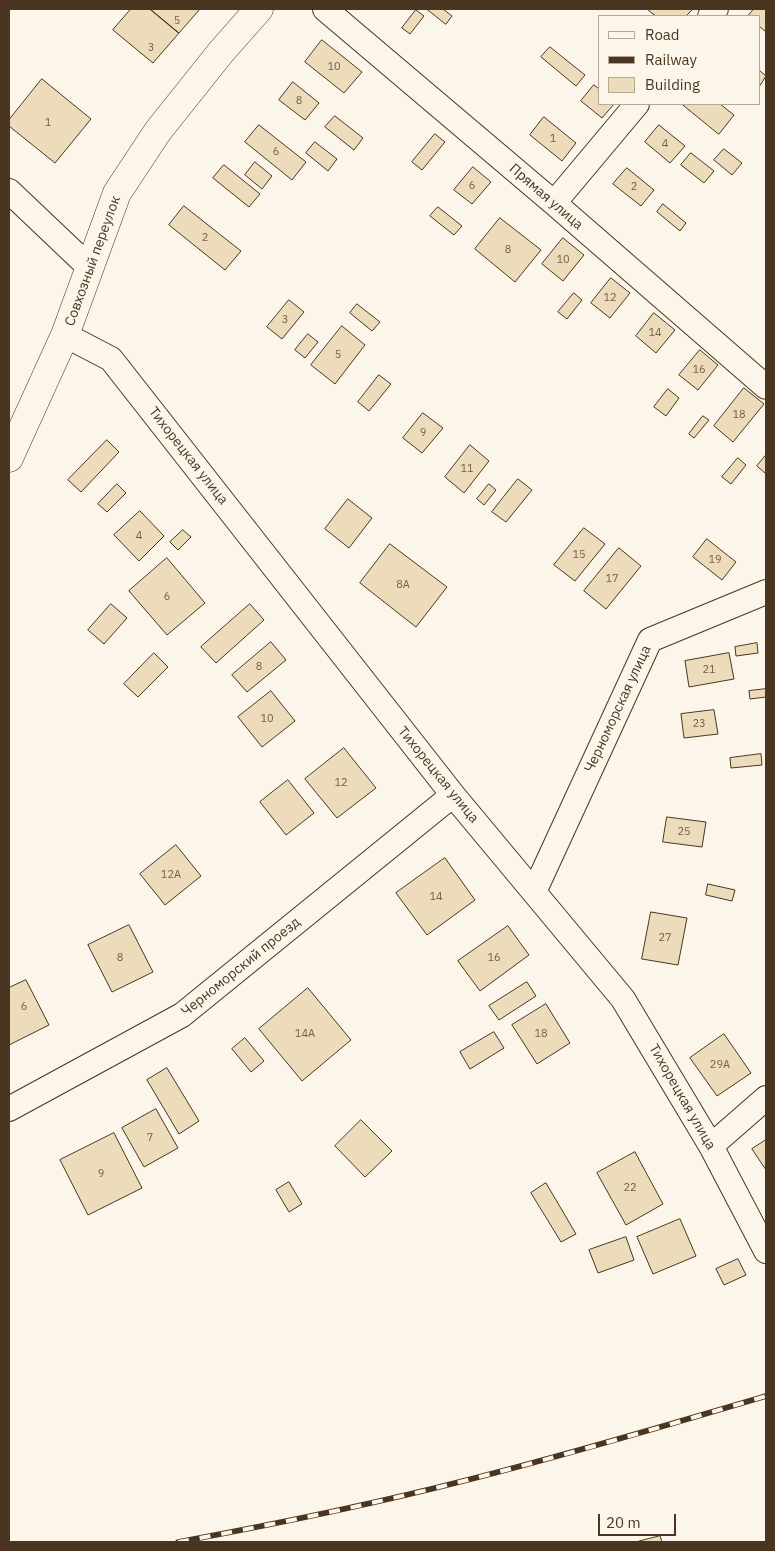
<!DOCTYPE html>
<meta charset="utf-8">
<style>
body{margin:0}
#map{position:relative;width:775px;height:1551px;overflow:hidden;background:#fbf6e9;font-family:"IBM Plex Sans",sans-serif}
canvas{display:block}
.frame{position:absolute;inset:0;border:10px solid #4a3520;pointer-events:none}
.legend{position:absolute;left:598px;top:15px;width:162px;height:90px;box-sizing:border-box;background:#fbf6e9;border:1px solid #b4a999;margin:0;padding:6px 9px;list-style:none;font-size:15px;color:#4a3520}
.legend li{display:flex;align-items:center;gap:10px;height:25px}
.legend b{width:25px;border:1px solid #b4a999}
.scale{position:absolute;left:598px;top:1514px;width:78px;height:22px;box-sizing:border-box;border:2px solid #4a3520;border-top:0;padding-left:6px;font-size:15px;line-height:18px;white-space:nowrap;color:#4a3520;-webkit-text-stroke:4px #fbf6e9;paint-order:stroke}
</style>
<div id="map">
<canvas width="775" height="1551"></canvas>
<div class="frame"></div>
<ul class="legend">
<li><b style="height:6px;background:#fbf6e9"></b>Road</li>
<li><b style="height:6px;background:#4a3520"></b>Railway</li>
<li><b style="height:14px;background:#ecdcbc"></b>Building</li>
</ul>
<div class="scale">20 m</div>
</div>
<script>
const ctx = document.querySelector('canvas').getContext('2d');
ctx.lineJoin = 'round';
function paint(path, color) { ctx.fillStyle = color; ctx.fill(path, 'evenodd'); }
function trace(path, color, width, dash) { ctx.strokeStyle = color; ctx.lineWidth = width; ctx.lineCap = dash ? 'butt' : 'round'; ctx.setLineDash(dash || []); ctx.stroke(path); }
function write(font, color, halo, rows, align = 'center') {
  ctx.font = font + ' "IBM Plex Sans",sans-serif'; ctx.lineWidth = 4; ctx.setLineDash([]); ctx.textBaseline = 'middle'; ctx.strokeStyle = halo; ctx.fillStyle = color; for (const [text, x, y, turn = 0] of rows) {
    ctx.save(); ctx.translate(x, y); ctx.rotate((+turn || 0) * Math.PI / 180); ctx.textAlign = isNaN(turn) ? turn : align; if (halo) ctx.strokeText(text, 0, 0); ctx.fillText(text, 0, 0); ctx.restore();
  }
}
const building = new Path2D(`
 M131,9H150L179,33L153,63L113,30Z
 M150,9H200L179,33Z
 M427,9H443L452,16L446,24Z
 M650,9H690L692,10L686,16H656L649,11Z
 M754,9H766V32L759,26V16H748Z
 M416,10L424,16L410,34L402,28Z
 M322,40L362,72L344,93L305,62Z
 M550,47L585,75L576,86L541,57Z
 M759,70L766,76L759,87Z
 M42,79L91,119L55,163L9,126V120Z
 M293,82L319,103L305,120L279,100Z
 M594,85L599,89V104H614L602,118L581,101Z
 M682,104H720L734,115L719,134Z
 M335,116L363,138L354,150L325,127Z
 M544,117L576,143L562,161L530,135Z
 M259,125L306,162L292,180L245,142Z
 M659,125L685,146L670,163L645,142Z
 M435,134L445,142L422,170L412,162Z
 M315,142L337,159L328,171L306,153Z
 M724,149L742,163L732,175L714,160Z
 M691,153L714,171L704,183L681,165Z
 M255,162L272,176L262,189L245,175Z
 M224,165L260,194L249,207L213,178Z
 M473,167L491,182L472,204L454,190Z
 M627,168L654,190L641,206L613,184Z
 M663,204L686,223L680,231L657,212Z
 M184,206L241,251L225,270L169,225Z
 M438,207L462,226L454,235L430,216Z
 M500,218L541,250L515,282L475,249Z
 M563,238L584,255L563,281L542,264Z
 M611,278L630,293L610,318L591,303Z
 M574,293L582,300L567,319L558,312Z
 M289,300L304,312L282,339L267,327Z
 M357,304L380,322L372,331L350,313Z
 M654,313L675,330L656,353L636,336Z
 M342,326L365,345L335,384L311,365Z
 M308,334L318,342L305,358L295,350Z
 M700,350L718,365L698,390L679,375Z
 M379,375L391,384L369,411L358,402Z
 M744,388L764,404L733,442L714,426Z
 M668,389L679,398L666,416L654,407Z
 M423,413L443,428L422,453L403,438Z
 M703,416L709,420L694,438L689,434Z
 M107,440L119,452L81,492L68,480Z
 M470,445L489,461L464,493L445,477Z
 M766,455V474L757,466Z
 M738,458L746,465L731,484L722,477Z
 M518,479L532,490L506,522L492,512Z
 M117,484L126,493L107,512L98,504Z
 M489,484L496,490L484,505L477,499Z
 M348,499L372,518L349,548L325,529Z
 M140,511L164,536L139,561L114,535Z
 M584,528L605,544L575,581L554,565Z
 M183,530L191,537L178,550L170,542Z
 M707,539L736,562L722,580L693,557Z
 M390,544L447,587L416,627L360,583Z
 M619,548L641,566L606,609L584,591Z
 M167,558L205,603L167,635L129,591Z
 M111,604L127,618L104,644L88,630Z
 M250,604L264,620L216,663L201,647Z
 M271,642L286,660L247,692L232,675Z
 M757,643L758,653L736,656L735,647Z
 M154,653L168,667L138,697L124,684Z
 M729,653L734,679L689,687L685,661Z
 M766,689V697L750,699L749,691Z
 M271,691L295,721L262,747L238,717Z
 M714,710L718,734L684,738L681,714Z
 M344,748L376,788L337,818L305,779Z
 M761,754L762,765L731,768L730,758Z
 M288,780L314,813L286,835L260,802Z
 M667,817L706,822L702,847L663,842Z
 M176,845L201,876L165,905L140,874Z
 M445,858L475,900L427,935L396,893Z
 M708,884L735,890L732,901L706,895Z
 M651,912L687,918L678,965L642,959Z
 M129,925L153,972L112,992L88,945Z
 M508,926L529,955L480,991L458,961Z
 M26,980L49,1025L9,1045V988Z
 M527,982L536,996L499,1020L489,1006Z
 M308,988L351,1040L302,1081L259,1029Z
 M546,1004L570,1043L537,1064L512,1025Z
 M494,1032L504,1048L470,1069L460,1052Z
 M724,1034L751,1073L717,1096L690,1058Z
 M245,1038L264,1061L251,1072L232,1049Z
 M167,1068L199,1121L179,1134L147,1080Z
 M156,1109L178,1148L144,1167L122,1128Z
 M361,1120L392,1151L365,1177L335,1146Z
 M114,1133L142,1188L88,1215L60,1160Z
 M766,1140V1170L752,1149Z
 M635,1152L663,1204L626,1225L597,1173Z
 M289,1182L302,1204L289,1212L276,1190Z
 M546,1183L576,1234L561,1242L531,1193Z
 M680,1219L696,1256L653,1274L637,1237Z
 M626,1237L634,1260L598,1273L589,1250Z
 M738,1259L746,1275L724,1285L716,1269Z
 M660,1536L662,1542H636Z`);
paint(building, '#ecdcbc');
trace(building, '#4a3520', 1);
const street = new Path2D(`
 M325,9L554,203L766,387
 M710,16L716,9
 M9,191L89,267
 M554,203L637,104
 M65,335L111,359L453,795L623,999L711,1146L766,1251
 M534,892L650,640L766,592
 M9,1109L182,1015L453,795
 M711,1146L766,1098`);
const secondary = new Path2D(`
 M9,458L65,335L117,193L158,131L221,52L259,9`);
trace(street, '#4a3520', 26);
trace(secondary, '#4a3520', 29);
trace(street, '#fbf6e9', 24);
trace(secondary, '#fbf6e9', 28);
const rail = new Path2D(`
 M178,1542C276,1524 374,1504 471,1479C570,1454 668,1425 766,1396`);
trace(rail, '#4a3520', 5.5);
trace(rail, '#fbf6e9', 4, [11]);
write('11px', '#725f47', null, [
 ["5",177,21],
 ["3",151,48],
 ["10",334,67],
 ["8",299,101],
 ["1",48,123],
 ["1",553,139],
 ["4",665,144],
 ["6",276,152],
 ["6",472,186],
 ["2",634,187],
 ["2",205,238],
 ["8",508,250],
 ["10",563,260],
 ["12",610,298],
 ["3",285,320],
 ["14",655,333],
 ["5",338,355],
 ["16",699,370],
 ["18",739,415],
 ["9",423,433],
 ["11",467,469],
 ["4",139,536],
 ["15",579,555],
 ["19",715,560],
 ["17",612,579],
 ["8А",403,585],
 ["6",167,597],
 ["8",259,667],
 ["21",709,670],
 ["10",267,719],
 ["23",699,724],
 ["12",341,783],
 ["25",684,832],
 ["12А",171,875],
 ["14",436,897],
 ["27",665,938],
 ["8",120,958],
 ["16",494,958],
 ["6",24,1007],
 ["14А",305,1034],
 ["18",541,1034],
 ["29А",720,1065],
 ["7",150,1138],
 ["9",101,1174],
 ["22",630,1188]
]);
write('14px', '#4a3520', '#fbf6e9', [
 ["Прямая улица",546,197,41],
 ["Совхозный переулок",93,261,-70],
 ["Тихорецкая улица",188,456,52],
 ["Черноморская улица",618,709,-65],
 ["Тихорецкая улица",438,775,51],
 ["Черноморский проезд",241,967,-39],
 ["Тихорецкая улица",682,1097,60]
]);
</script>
